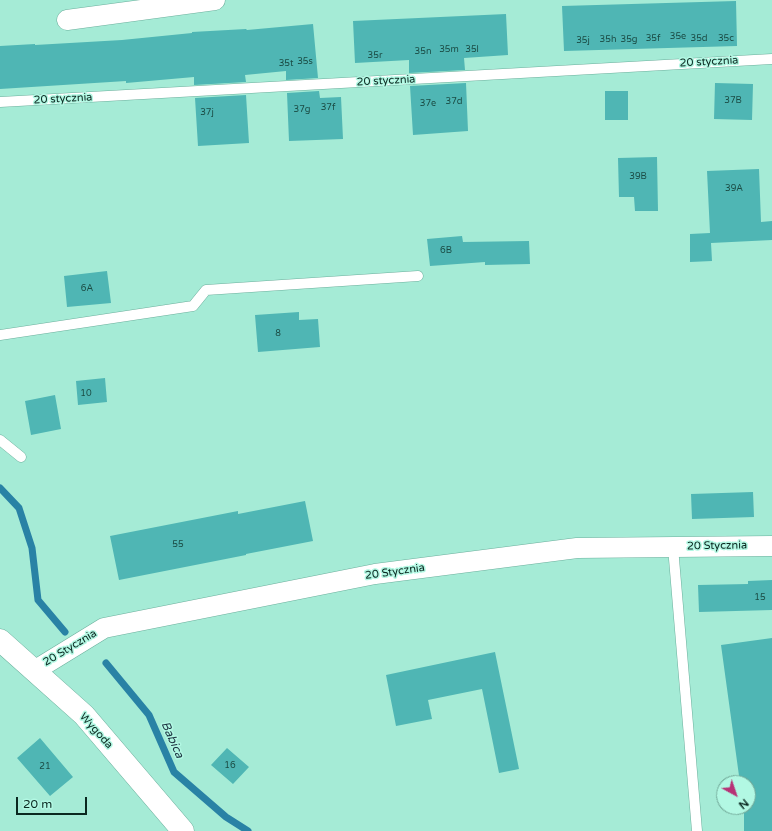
<!DOCTYPE html>
<style>
body{margin:0}
#map{position:relative;width:772px;height:831px;overflow:hidden;background:#a5ebd6;font-family:"Varela Round",sans-serif}
canvas{display:block}
.north{position:absolute;left:716px;top:775px;width:40px;height:40px;box-sizing:border-box;background:#b2f8e3;border:1px solid #6fa595;border-radius:50%;rotate:140deg;font-size:11px;font-weight:700;line-height:16px;text-align:center;color:#0a2820}
.north::after{content:'';display:block;margin:auto;width:14px;height:18px;background:#b73276;clip-path:polygon(50% 0,100% 100%,50% 72%,0 100%)}
.scale{position:absolute;left:16px;top:797px;width:71px;height:18px;box-sizing:border-box;border:2px solid #0a2820;border-top:0;padding-left:5px;font-size:12px;line-height:14px;white-space:nowrap;color:#0a2820;-webkit-text-stroke:3px #b2f8e3;paint-order:stroke}
</style>
<div id="map">
<canvas width="772" height="831"></canvas>
<div class="north">N</div>
<div class="scale">20 m</div>
</div>
<script>
const ctx = document.querySelector('canvas').getContext('2d');
ctx.lineJoin = 'round';
function trace(path, color, width, dash) { ctx.strokeStyle = color; ctx.lineWidth = width; ctx.lineCap = dash ? 'butt' : 'round'; ctx.setLineDash(dash || []); ctx.stroke(path); }
function paint(path, color) { ctx.fillStyle = color; ctx.fill(path, 'evenodd'); }
function write(font, color, halo, rows, align = 'center') {
  ctx.font = font + ' "Varela Round",sans-serif'; ctx.lineWidth = 3; ctx.setLineDash([]); ctx.textBaseline = 'middle'; ctx.strokeStyle = halo; ctx.fillStyle = color; for (const [text, x, y, turn = 0] of rows) {
    ctx.save(); ctx.translate(x, y); ctx.rotate((+turn || 0) * Math.PI / 180); ctx.textAlign = isNaN(turn) ? turn : align; if (halo) ctx.strokeText(text, 0, 0); ctx.fillText(text, 0, 0); ctx.restore();
  }
}
trace(new Path2D(`
 M0,488L19,508L32,548L38,600L65,632
 M106,663L149,715L174,772L226,817L248,831`), '#2982a5', 7);
paint(new Path2D(`
 M736,1L737,46L564,51L562,6Z
 M506,14L508,55L464,58L465,70L409,73V60L355,63L353,21Z
 M313,24L318,78L286,80V71L245,75L246,82L194,85V77L126,83V81L0,89V46L35,44V45L122,40L192,33V32L246,29L247,30Z
 M466,83L468,131L413,135L410,86Z
 M715,83L753,84L752,120L714,119Z
 M319,91L320,98L341,97L343,139L289,141L287,93Z
 M605,91H628V120H605Z
 M246,95L249,143L198,146L195,98Z
 M657,157L658,211H635L634,197H619L618,158Z
 M759,169L761,222L772,221V240L711,243L712,261L690,262V234L710,233L707,171Z
 M462,236L463,242L529,241L530,264L485,265V262L430,266L427,239Z
 M107,271L111,303L67,307L64,276Z
 M299,312V320L318,319L320,347L258,352L255,315Z
 M105,378L107,402L78,405L76,381Z
 M55,395L61,429L31,435L25,401Z
 M753,492L754,517L692,519L691,494Z
 M305,501L313,541L246,554V555L119,580L110,536L238,511V514Z
 M772,580V610L699,612L698,585L748,584V581Z
 M772,638V831H744V807H748V783H740L721,645Z
 M495,652L519,769L499,773L482,689L428,700L432,719L396,726L386,675Z
 M40,738L73,777L50,796L17,758Z
 M227,748L249,767L233,784L211,765Z`), '#4fb6b4');
const service = new Path2D(`
 M0,102L772,59
 M0,335L193,306L206,290L418,276
 M0,440L21,457
 M673,547L697,831`);
const minor = new Path2D(`
 M67,20L215,0
 M34,671L104,628L375,574L577,548L772,546`);
const tertiary = new Path2D(`
 M0,640L84,715L183,831`);
trace(service, '#6baf9c', 11);
trace(minor, '#6baf9c', 21);
trace(tertiary, '#6baf9c', 23);
trace(service, '#fff', 10);
trace(minor, '#fff', 20);
trace(tertiary, '#fff', 22);
write('9px', '#1b4c45', null, [
 ["35e",678,37],
 ["35f",653,39],
 ["35d",699,39],
 ["35c",726,39],
 ["35h",608,40],
 ["35g",629,40],
 ["35j",583,41],
 ["35m",449,50],
 ["35l",472,50],
 ["35n",423,52],
 ["35r",375,56],
 ["35s",305,62],
 ["35t",286,64],
 ["37B",733,101],
 ["37d",454,102],
 ["37e",428,104],
 ["37f",328,108],
 ["37g",302,110],
 ["37j",207,113],
 ["39B",638,177],
 ["39A",734,189],
 ["6B",446,251],
 ["6A",87,289],
 ["8",278,334],
 ["10",86,394],
 ["55",178,545],
 ["15",760,598],
 ["16",230,766],
 ["21",45,767]
]);
write('11px', '#0a2820', '#b2f8e3', [
 ["20 stycznia",709,62,-3],
 ["20 stycznia",386,81,-3],
 ["20 stycznia",63,99,-3],
 ["20 Stycznia",717,546,-1],
 ["20 Stycznia",395,572,-8],
 ["20 Stycznia",70,648,-31],
 ["Wygoda",96,731,48]
]);
write('italic 12px', '#1f3744', '#b2f8e3', [
 ["Babica",172,740,66]
]);
</script>
